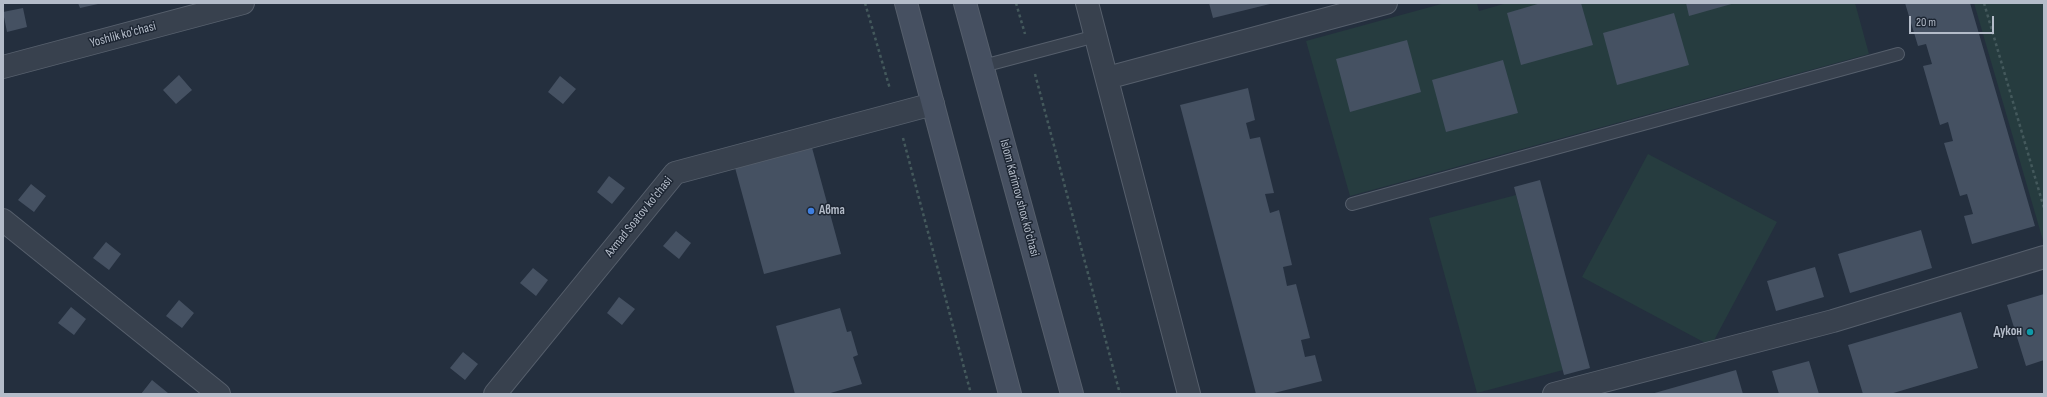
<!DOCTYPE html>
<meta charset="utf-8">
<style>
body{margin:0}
#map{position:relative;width:2047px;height:397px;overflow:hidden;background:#242f3e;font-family:"Sofia Sans Condensed",sans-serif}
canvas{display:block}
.frame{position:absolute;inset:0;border:4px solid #b4bcc9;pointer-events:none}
.scale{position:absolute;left:1909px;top:16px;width:85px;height:18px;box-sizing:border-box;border:2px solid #b4bcc9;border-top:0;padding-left:5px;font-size:12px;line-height:14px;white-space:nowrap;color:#b4bcc9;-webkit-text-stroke:3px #1d2633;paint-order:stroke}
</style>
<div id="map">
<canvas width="2047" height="397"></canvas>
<div class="frame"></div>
<div class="scale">20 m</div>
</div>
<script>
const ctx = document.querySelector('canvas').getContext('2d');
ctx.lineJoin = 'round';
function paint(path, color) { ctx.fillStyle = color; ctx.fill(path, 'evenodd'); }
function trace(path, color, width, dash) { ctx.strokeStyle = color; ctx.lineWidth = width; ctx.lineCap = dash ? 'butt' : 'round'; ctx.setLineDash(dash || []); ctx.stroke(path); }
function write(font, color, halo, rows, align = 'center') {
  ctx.font = font + ' "Sofia Sans Condensed",sans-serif'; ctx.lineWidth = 3; ctx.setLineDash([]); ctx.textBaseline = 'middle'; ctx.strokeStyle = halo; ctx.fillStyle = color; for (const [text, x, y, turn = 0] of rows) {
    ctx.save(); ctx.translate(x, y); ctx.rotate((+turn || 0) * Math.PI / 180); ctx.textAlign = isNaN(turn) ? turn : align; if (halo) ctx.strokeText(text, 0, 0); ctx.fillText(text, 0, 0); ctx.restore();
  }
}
paint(new Path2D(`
 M1445,3H1477L1479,11L1507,3H1855L1869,54L1350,196L1306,41Z
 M1974,3H2044V244Z
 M1648,154L1777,222L1711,346L1582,277Z
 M1516,195L1563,370L1477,393L1429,218Z`), '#263c3f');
paint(new Path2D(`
 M78,3H98V4L80,8Z
 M1209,3H1270V4L1213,18Z
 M1541,3H1581L1593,45L1521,65L1507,13Z
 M1686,3H1735L1689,16Z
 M1905,3H1970L2035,226L1972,244L1964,216L1973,214L1967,194L1960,196L1944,143L1953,141L1948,122L1940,125L1923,66L1932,64L1926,44L1918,46Z
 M23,8L27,27L7,32L3,12Z
 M1674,13L1689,65L1617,85L1603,33Z
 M1407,40L1421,92L1350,112L1336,59Z
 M1503,60L1518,113L1446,132L1432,80Z
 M179,75L192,90L176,104L163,90Z
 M560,76L576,89L563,104L548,92Z
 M1248,88L1255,120L1246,123L1250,139L1260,137L1274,193L1265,194L1270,213L1279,210L1292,265L1283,267L1287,286L1296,284L1310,338L1301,340L1305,357L1315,355L1322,381L1270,394H1256L1180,105Z
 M811,144L841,254L764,274L734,164Z
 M609,176L625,188L612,204L597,192Z
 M1540,180L1590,368L1564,375L1514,187Z
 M31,184L46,196L34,212L18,200Z
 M1921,230L1932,268L1850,293L1838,254Z
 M676,231L691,243L679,259L663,246Z
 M106,242L121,254L109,270L93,258Z
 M1815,267L1824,297L1776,311L1767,281Z
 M533,268L548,280L536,296L520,283Z
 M2044,294V360L2026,366L2007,305Z
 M619,297L635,309L622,325L607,313Z
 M179,300L194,313L182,328L166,316Z
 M71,307L86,319L74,335L58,323Z
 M840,308L847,332L851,331L858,355L853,357L862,384L827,394H795L776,326Z
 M1961,312L1978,368L1890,394H1863L1848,345Z
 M463,352L478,364L465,380L450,368Z
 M1809,361L1819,394H1779L1772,371Z
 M1736,370L1743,394H1651Z
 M152,380L168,393L167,394H141Z`), '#455162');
const service = new Path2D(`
 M983,66L1096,36
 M1352,204L1898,54`);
const minor = new Path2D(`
 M1087,3L1189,394
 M3,67L243,3
 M1107,78L1386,3
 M3,220L219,394
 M495,394L675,173L933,104
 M1554,394L1833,321L2044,257`);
const secondary = new Path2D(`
 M906,3L1010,394
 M965,3L1072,394`);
trace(service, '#565f6c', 14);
trace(minor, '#565f6c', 24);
trace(secondary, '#565f6c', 24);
trace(new Path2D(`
 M865,3L890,89
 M1016,3L1025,34
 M1984,3L2044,208
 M1035,74L1120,394
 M903,138L971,394`), '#44595c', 2.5, [3, 3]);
trace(service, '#38414e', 12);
trace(minor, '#38414e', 22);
trace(secondary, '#465061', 22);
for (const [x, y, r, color] of [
 [811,211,4,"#3f7fe0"],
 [2030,332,4,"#0f9aa8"]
]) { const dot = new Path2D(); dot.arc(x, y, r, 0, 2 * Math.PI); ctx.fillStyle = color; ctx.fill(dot); trace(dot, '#1d2633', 1.5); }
write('13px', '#b4bcc9', '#1d2633', [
 ["Yoshlik ko'chasi",123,35,-15],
 ["Islom Karimov shox ko'chasi",1019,198,75],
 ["Axmad Soatov ko'chasi",639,217,-51]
]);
write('bold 13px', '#b4bcc9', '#1d2633', [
 ["Авта",819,211],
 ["Дукон",2022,332,"right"]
], 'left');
</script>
